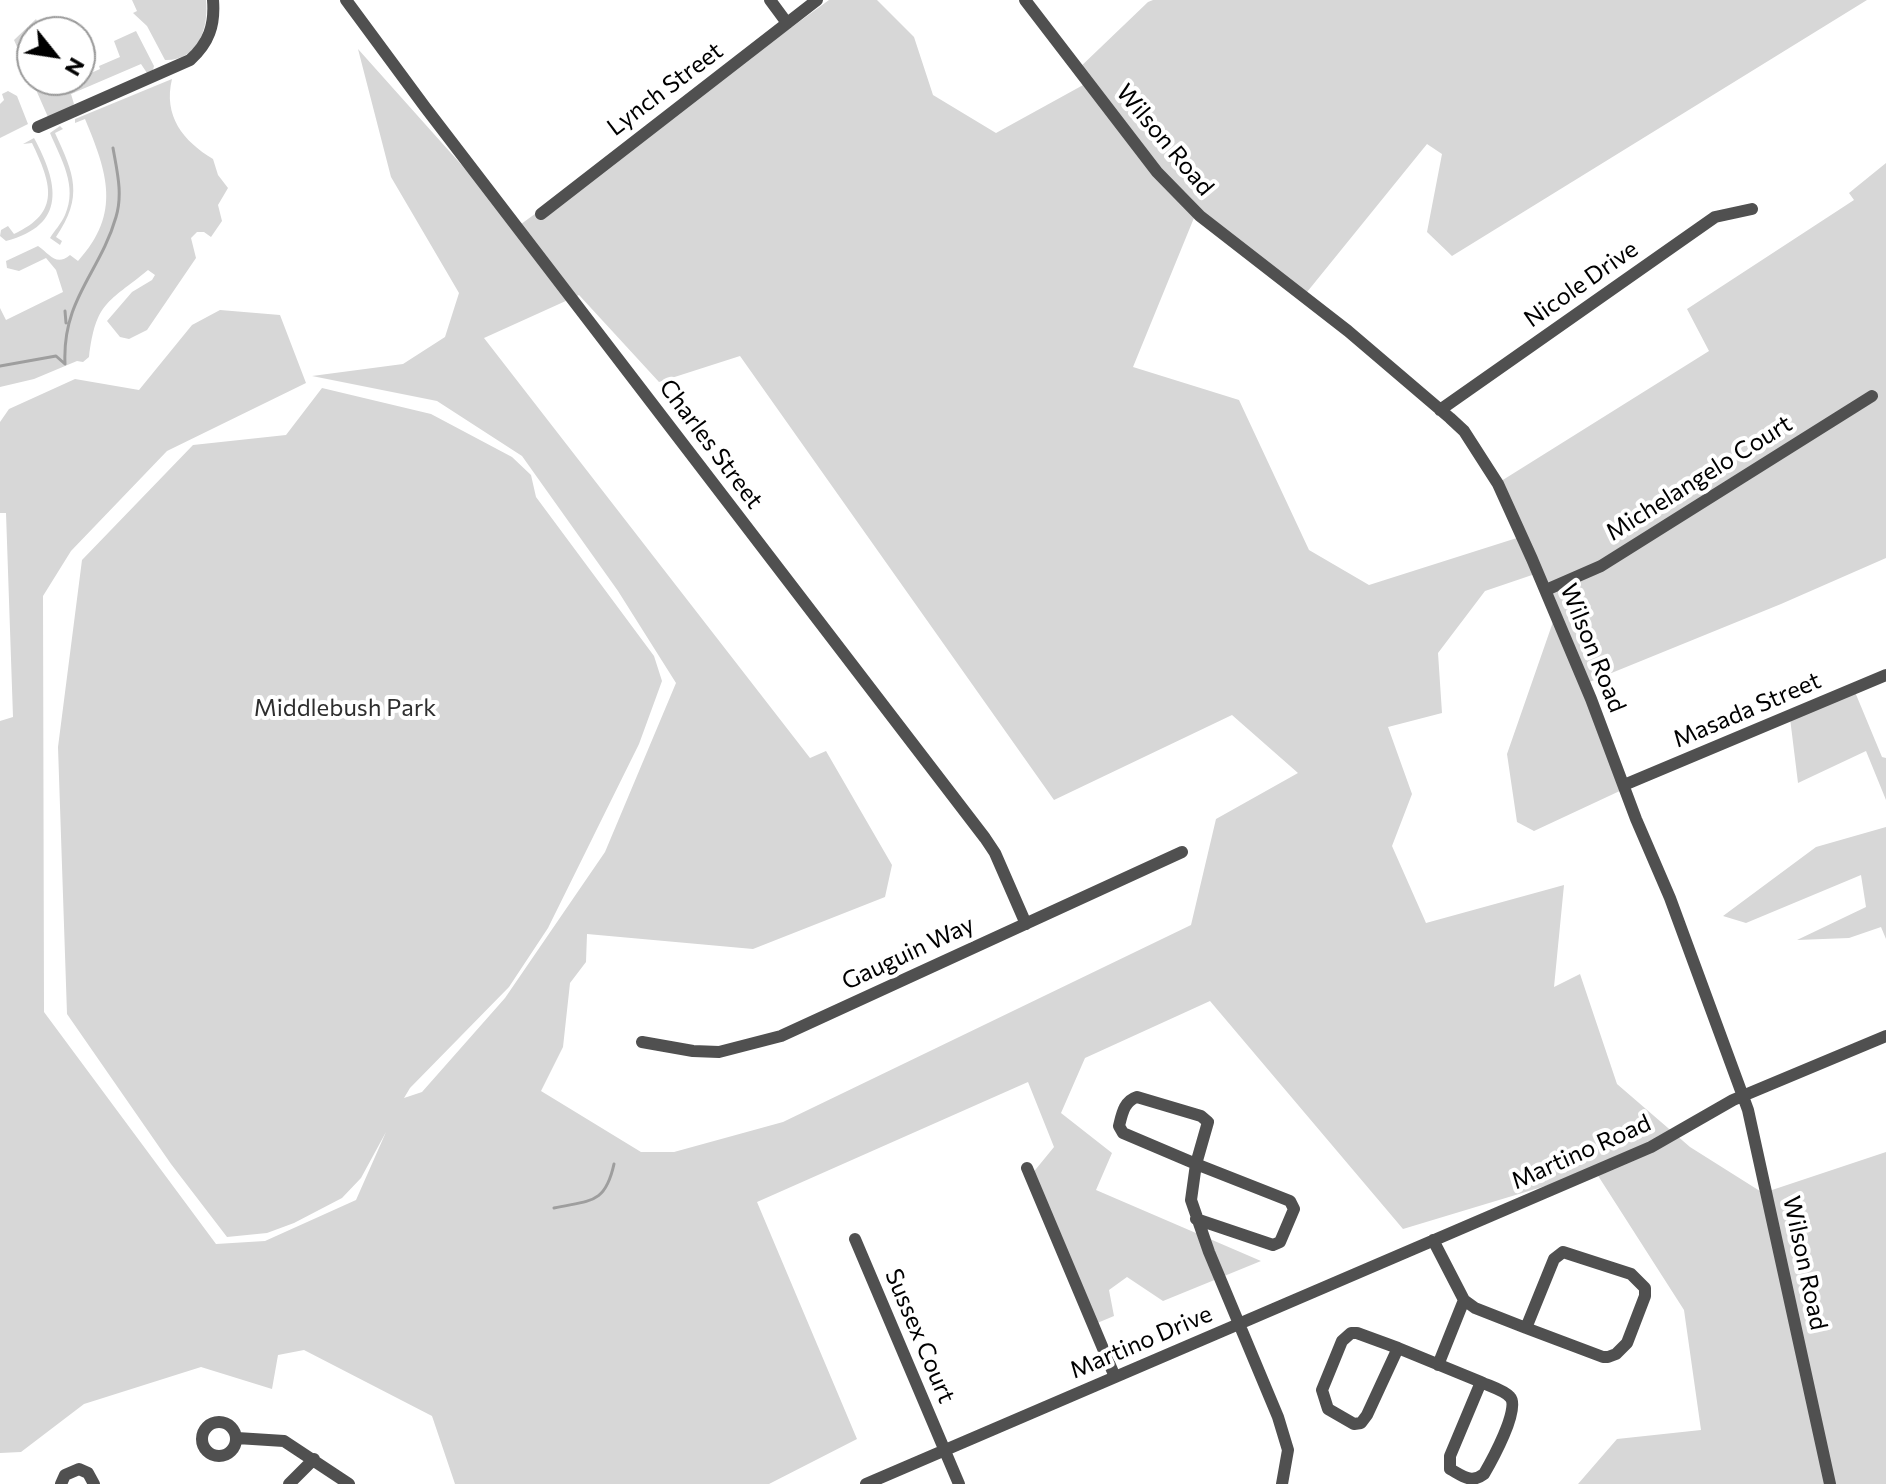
<!DOCTYPE html>
<style>
body{margin:0}
#map{position:relative;width:1886px;height:1484px;overflow:hidden;background:#fff;font-family:Commissioner,sans-serif}
canvas{display:block}
.north{position:absolute;left:16px;top:16px;width:80px;height:80px;box-sizing:border-box;background:#fff;border:2px solid #999;border-radius:50%;rotate:120deg;font-size:22px;font-weight:700;line-height:32px;text-align:center;color:#000}
.north::after{content:'';display:block;margin:auto;width:28px;height:36px;background:#000;clip-path:polygon(50% 0,100% 100%,50% 72%,0 100%)}
</style>
<div id="map">
<canvas width="1886" height="1484"></canvas>
<div class="north">N</div>
</div>
<script>
const ctx = document.querySelector('canvas').getContext('2d');
ctx.lineJoin = 'round';
function paint(path, color) { ctx.fillStyle = color; ctx.fill(path, 'evenodd'); }
function trace(path, color, width, dash) { ctx.strokeStyle = color; ctx.lineWidth = width; ctx.lineCap = dash ? 'butt' : 'round'; ctx.setLineDash(dash || []); ctx.stroke(path); }
function write(font, color, halo, rows, align = 'center') {
  ctx.font = font + ' Commissioner,sans-serif'; ctx.lineWidth = 8; ctx.setLineDash([]); ctx.textBaseline = 'middle'; ctx.strokeStyle = halo; ctx.fillStyle = color; for (const [text, x, y, turn = 0] of rows) {
    ctx.save(); ctx.translate(x, y); ctx.rotate((+turn || 0) * Math.PI / 180); ctx.textAlign = isNaN(turn) ? turn : align; if (halo) ctx.strokeText(text, 0, 0); ctx.fillText(text, 0, 0); ctx.restore();
  }
}
paint(new Path2D(`
 M132,0H206C209,28 198,61 165,60L147,26L133,13L137,11Z
 M829,0H877L914,37L933,95L996,133L1085,84L1076,71L1148,2L1153,0H1867L1452,256L1427,232L1442,154L1427,144L1303,297L1196,213L1133,367L1239,400L1309,550L1369,585L1520,537L1498,483L1709,351L1687,309L1854,200L1849,193L1886,163V558L1781,604L1582,685L1624,789L1534,831L1517,822L1507,754L1554,619L1535,574L1485,591L1438,653L1442,713L1388,727L1412,794L1392,846L1426,923L1564,885L1554,987L1580,974L1617,1084L1690,1147L1763,1193L1886,1152V1484H1578L1617,1439L1701,1430L1684,1310L1595,1171L1403,1229L1210,1001L1085,1058L1061,1113L1112,1153L1096,1190L1261,1261L1163,1301L1127,1277L1109,1290L1114,1316L1090,1326L1027,1180L1054,1147L1028,1082L757,1202L857,1439L769,1484H455L432,1416L304,1350L278,1355L272,1389L201,1367L84,1404L21,1452L0,1453V721L13,717L6,513H0V422L9,409L75,379L139,390L192,325L220,310L280,315L306,383L167,451L71,551L43,596L44,1012L216,1244L265,1241L356,1200L386,1132L361,1178L342,1198L294,1223L267,1233L227,1237L171,1164L67,1014L58,747L82,560L193,445L286,435L322,388L431,414L512,457L531,475L536,497L654,656L662,681L639,744L548,928L509,987L410,1088L404,1098L422,1092L505,998L605,852L676,683L618,591L522,456L437,401L312,376L403,364L445,337L459,293L391,177L358,49L517,227ZM579,295L659,382L740,356L1054,800L1232,715L1298,773L1216,819L1191,925L783,1122L674,1152H641L541,1091L563,1047L570,983L586,962L587,934L753,949L885,897L892,865L826,751L810,758L484,338Z
 M36,19L43,32H32V80H80V74L83,75L89,70L91,73L100,69L99,66L120,57L114,41L136,31L154,66L153,70L147,73L141,64L71,94L74,104L72,106L48,117L14,40Z
 M172,79C163,116 183,141 213,159L218,175L228,188L218,205L222,221L211,237L204,232H197L191,238L196,258L147,330L129,339L120,337L107,321L132,292L152,280L155,275L148,270C108,303 96,301 89,357L83,362L77,361L34,379L0,387V308L6,320L63,292L56,270L46,258L19,271L7,268L6,261L38,246C50,254 56,267 70,255L78,261C122,213 107,172 85,119L75,123V119Z
 M8,91L17,96L28,124L0,138V104L4,100L2,94Z
 M60,126L63,129L55,133C74,174 84,196 56,237L62,241L60,245L50,238C55,230 61,224 65,215C78,186 61,159 50,133Z
 M34,138C58,182 68,225 6,241L0,236L1,230L8,226L14,234C62,212 51,183 32,143L23,144Z
 M1855,692L1882,757L1886,758V800L1866,751L1798,783L1790,718Z
 M1886,827V939L1881,927L1849,938L1797,940L1866,907L1861,875L1746,923L1723,916L1816,847Z`), '#d7d7d7');
trace(new Path2D(`
 M65,311L66,323
 M65,364C62,299 100,273 116,217C123,194 117,171 113,148
 M0,366L56,356L65,364
 M554,1208C590,1200 605,1205 614,1164`), '#9e9e9e', 3);
trace(new Path2D(`
 M346,0L425,107L985,838L995,853L1026,924
 M770,0L787,23
 M1025,0L1157,172L1200,216L1348,331L1450,418L1464,431L1498,484L1532,559L1591,699L1636,819L1670,898L1748,1110L1830,1484
 M38,127L190,60C209,43 215,25 213,0
 M541,214L817,0
 M1440,410L1715,217L1752,209
 M1546,590L1601,566L1872,396
 M1624,785L1886,675
 M642,1042L693,1051L719,1052L781,1036L1182,852
 M1137,1097L1201,1116L1208,1122L1196,1164L1123,1133L1119,1126C1122,1114 1124,1101 1137,1097Z
 M1027,1168L1115,1377
 M1196,1219L1273,1245L1280,1242L1294,1209L1290,1201L1196,1164L1191,1200L1209,1252L1278,1417L1288,1450L1282,1484
 M855,1239L959,1484
 M1433,1240L1464,1300L1438,1365
 M1563,1252L1631,1274L1645,1288V1296L1627,1343L1616,1354L1608,1357H1603L1526,1328L1554,1259Z
 M1464,1300L1475,1308L1526,1328
 M1351,1333H1357L1398,1348L1367,1415L1361,1423L1354,1424L1328,1409L1322,1390L1342,1341Z
 M1398,1348L1481,1382
 M1481,1382C1489,1386 1504,1390 1510,1397C1521,1408 1491,1462 1484,1474C1471,1484 1463,1476 1450,1469V1456Z
 M202 1439a17 17 0 1 1 34 0a17 17 0 1 1-34 0Z
 M237,1438L284,1441L349,1484
 M61,1484L65,1475L79,1469L88,1473L94,1484
 M289,1484L314,1459
 M866,1484L1651,1147L1733,1100L1886,1036`), '#505050', 12);
write('24px', '#000', '#fff', [
 ["Lynch Street",665,89,-37],
 ["Wilson Road",1165,140,50],
 ["Nicole Drive",1581,284,-35],
 ["Charles Street",711,444,53],
 ["Michelangelo Court",1699,478,-32],
 ["Wilson Road",1593,648,68],
 ["Masada Street",1747,710,-23],
 ["Gauguin Way",908,953,-25],
 ["Martino Road",1581,1152,-24],
 ["Wilson Road",1805,1263,78],
 ["Sussex Court",920,1336,67],
 ["Martino Drive",1141,1342,-23]
]);
write('24px', '#2e2e2e', '#fff', [
 ["Middlebush Park",345,708]
]);
</script>
